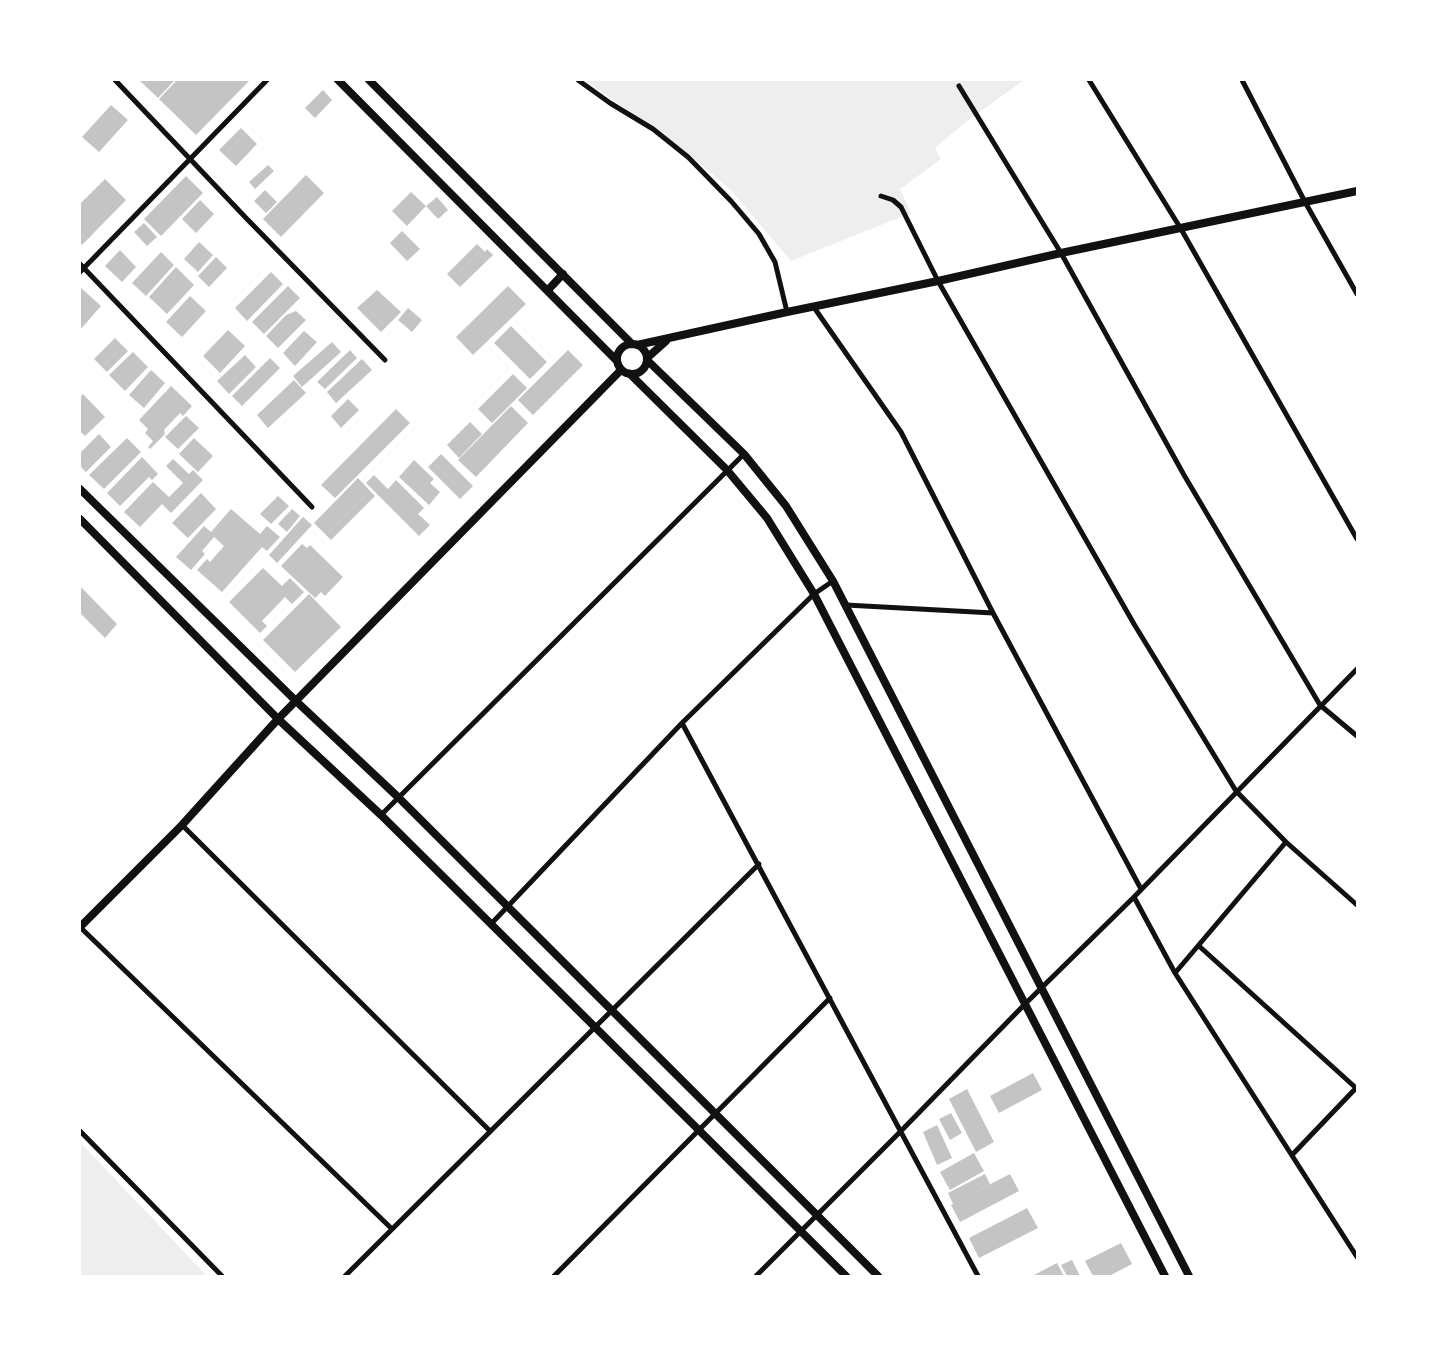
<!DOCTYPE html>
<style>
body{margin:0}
#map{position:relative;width:1437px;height:1356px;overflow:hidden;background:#fff;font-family:"Fira Sans Condensed",sans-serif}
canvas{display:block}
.frame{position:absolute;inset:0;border:81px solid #fff;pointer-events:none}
</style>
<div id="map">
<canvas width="1437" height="1356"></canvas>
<div class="frame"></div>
</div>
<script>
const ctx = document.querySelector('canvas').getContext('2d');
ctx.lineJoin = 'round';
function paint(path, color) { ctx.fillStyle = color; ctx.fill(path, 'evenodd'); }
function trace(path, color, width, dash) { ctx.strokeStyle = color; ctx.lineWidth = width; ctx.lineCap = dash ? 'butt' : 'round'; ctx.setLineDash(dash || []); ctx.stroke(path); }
paint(new Path2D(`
 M584,80H1022L1023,81L967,121L935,148L941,159L900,189L911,213L791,261L730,189L665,135Z
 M80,1142L207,1276H80Z`), '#eee');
paint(new Path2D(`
 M139,80H175L158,98Z
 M177,80H250L196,135L159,99Z
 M323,90L332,100L315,118L305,108Z
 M111,105L128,120L99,152L82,137Z
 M241,128L257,144L236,166L219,150Z
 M268,165L274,171L255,189L249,182Z
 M306,175L324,193L281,237L263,219Z
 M186,176L203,193L161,236L144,219Z
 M105,179L126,200L82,245L80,243V204Z
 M265,190L277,202L266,213L254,201Z
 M411,192L426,206L407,226L392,211Z
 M437,197L448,210L438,219L426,206Z
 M200,200L214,214L196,233L182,219Z
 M144,223L157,237L147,246L134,232Z
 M402,231L420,249L407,261L390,243Z
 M199,242L213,255L198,272L184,259Z
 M477,244L485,252L487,249L493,255L460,287L447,274Z
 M120,250L136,267L122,282L105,266Z
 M161,252L174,265L146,296L132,283Z
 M216,257L227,268L209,287L198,276Z
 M176,267L194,285L167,314L149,297Z
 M271,272L283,284L247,321L235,308Z
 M288,286L300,298L264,334L252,322Z
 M508,286L526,304L473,355L456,337Z
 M80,287L101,306L80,330Z
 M377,290L401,312L381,332L357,308Z
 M190,296L206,311L182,337L166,322Z
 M408,308L422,320L412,332L398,320Z
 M296,311L306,320L278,348L266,336L286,315Z
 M511,326L547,362L530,379L494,343Z
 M228,330L245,346L220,373L203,356Z
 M304,331L317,342L295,366L283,353Z
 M115,338L128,351L107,372L94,359Z
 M332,342L341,352L302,387L293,376Z
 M350,350L357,358L325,389L317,382Z
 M568,350L583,365L533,415L518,400Z
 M133,352L148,367L125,391L109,375Z
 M245,355L256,367L229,394L217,381Z
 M270,358L280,368L242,406L232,396Z
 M362,359L372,370L336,403L327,392Z
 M151,370L165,383L144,408L129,395Z
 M513,374L527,388L492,423L478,409Z
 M294,380L306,393L268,428L257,415Z
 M171,386L192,406L183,416L180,413L164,430L165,434L150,449L148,447L153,441L145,433L148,429L139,420Z
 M83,394L105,417L85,436L80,431V397Z
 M348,399L359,410L341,428L331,416Z
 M511,406L528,423L476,477L458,460Z
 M396,409L410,423L335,498L321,485Z
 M186,416L199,428L178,449L165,437Z
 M470,422L482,434L459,458L447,445Z
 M99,434L111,447L86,472L80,466V453Z
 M127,438L141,452L104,489L89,475Z
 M194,438L213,456L198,472L179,454Z
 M441,454L473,486L460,499L428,467Z
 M142,457L158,474L152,480L149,477L120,506L107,493Z
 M173,459L189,474L193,470L203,480L171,513L162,504L140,527L124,512L153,482L169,497L183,483L166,466Z
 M414,460L434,479L430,483L440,492L429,505L399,477Z
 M374,475L388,489L396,480L424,508L418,514L430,525L419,536L366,483Z
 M358,478L375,496L331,540L314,523Z
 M201,493L216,509L188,538L172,523Z
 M278,496L289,506L271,524L260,514Z
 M231,509L260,534L267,526L280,537L267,551L262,547L222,592L197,570L207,559L210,562L224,546L214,537L202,551L205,554L191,570L176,557L204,526L211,532Z
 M292,509L300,516L287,532L278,524Z
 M303,517L312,525L277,563L269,555Z
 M302,544L307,548L310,545L343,577L325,596L321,592L315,598L281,566Z
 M263,568L282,586L290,578L304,592L292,604L285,597L262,621L267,626L260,633L229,602Z
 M80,586L117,624L105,638L80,613Z
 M309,594L341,627L295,672L263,640Z
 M1033,1073L1042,1090L999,1113L990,1096Z
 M967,1089L994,1142L976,1152L949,1099Z
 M951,1113L962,1133L950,1140L939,1119Z
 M937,1125L952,1158L937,1165L923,1132Z
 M974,1153L984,1171L950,1190L940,1172Z
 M985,1174L990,1184L969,1195L1010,1174L1019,1191L960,1222L951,1205L953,1204L948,1193Z
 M1027,1208L1038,1228L979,1258L969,1238Z
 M1121,1243L1132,1264L1109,1276H1093L1085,1261Z
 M1072,1260L1080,1276H1067L1061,1265Z
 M1057,1263L1064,1276H1032Z`), '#c4c4c4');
trace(new Path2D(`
 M115,80L247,219L385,360
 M578,80L610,103L653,129L688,157L731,201L759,234L775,262L787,312
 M1089,80L1181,229L1357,539
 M1242,80L1305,202L1357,294
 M959,86L1061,253L1184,475L1320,705L1357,736
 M881,196L893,200L901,207L938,281L1134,624L1236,791L1286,842L1357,905
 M80,264L312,507
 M80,272L267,80
 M813,306L901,432L993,613L1141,889
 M846,605L993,613
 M682,723C782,907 878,1092 978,1276
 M381,815L744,454
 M182,825L490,1131
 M1134,897L1175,973L1357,1257
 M491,924L682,723L814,594L833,581
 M80,927L392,1229
 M1199,946L1356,1088
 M1175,973L1286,842
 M80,1131L222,1276
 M1292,1155L1357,1087
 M345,1276L759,864
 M554,1276L830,998
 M756,1276L900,1132L1025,1004L1134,897L1357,669`), '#111', 5);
trace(new Path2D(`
 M338,80L617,361
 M369,80L632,344
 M548,290L563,274
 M617 359a15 15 0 1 1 30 0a15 15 0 1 1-30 0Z
 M637,345L787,312L938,281L1061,253L1357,191
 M647,358L666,341
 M647,360L744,454L786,506L833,581L1189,1276
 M630,374L727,470L767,518L814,594L1165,1276
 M80,489L296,701L399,798L878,1276
 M80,519L278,719L381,815L846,1276
 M80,927L182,825L278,719L621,370`), '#111', 8);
</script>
